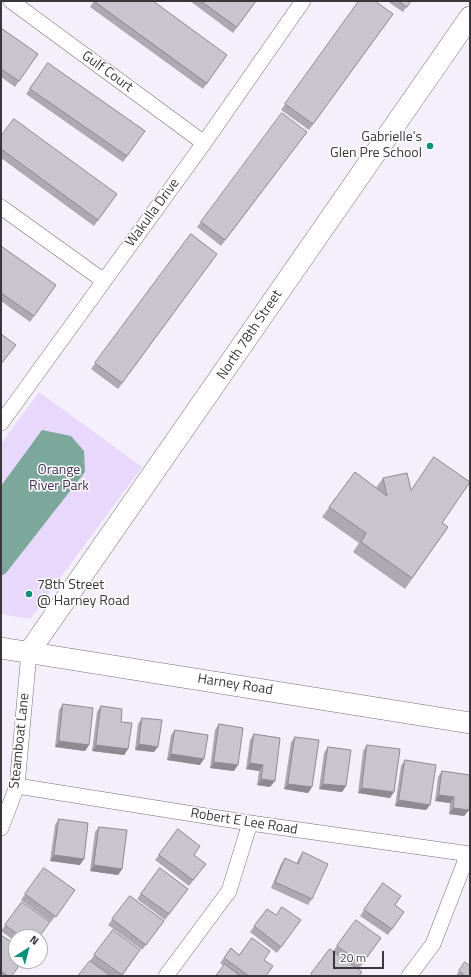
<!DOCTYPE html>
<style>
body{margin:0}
#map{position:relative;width:471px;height:977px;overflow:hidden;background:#f4effa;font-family:"Titillium Web",sans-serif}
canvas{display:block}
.frame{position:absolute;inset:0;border:2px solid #39373b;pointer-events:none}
.north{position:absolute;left:8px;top:929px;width:40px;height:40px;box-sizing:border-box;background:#fff;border:1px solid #b0afb1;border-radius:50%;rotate:36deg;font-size:11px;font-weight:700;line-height:16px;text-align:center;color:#39373b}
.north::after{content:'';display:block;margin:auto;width:14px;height:18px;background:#0d9078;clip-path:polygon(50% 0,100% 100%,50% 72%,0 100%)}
.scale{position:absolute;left:333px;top:951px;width:51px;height:18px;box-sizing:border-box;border:2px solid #39373b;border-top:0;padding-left:5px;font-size:12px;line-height:14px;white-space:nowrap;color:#39373b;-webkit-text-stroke:3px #fff;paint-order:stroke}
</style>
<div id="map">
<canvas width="471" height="977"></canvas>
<div class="frame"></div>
<div class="north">N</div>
<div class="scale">20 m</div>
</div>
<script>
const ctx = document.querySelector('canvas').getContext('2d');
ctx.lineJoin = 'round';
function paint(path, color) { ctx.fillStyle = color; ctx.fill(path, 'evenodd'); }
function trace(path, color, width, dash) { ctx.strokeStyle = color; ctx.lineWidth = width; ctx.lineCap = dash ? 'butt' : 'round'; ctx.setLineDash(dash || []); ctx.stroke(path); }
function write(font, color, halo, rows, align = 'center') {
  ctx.font = font + ' "Titillium Web",sans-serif'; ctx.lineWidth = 3; ctx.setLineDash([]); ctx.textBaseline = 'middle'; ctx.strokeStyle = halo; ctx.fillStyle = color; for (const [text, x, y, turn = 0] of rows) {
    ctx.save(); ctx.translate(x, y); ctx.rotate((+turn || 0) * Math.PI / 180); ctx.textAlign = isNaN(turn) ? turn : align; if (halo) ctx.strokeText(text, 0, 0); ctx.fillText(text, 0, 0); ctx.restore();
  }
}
paint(new Path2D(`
 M39,392L142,467L30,619L1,614V444Z`), '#e8d9fc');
paint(new Path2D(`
 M42,430L71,436L84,451L85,472L6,573L1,576V486Z`), '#7ca79b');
const street = new Path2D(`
 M11,1L204,143
 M1,207L104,281
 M1,423L204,143L303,1
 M17,786L250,823L470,854
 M1,828L17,786L29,652
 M166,976L229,891L250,823
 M409,976L433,944L468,854`);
const secondary = new Path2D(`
 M1,648L470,723
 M29,652L470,17`);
trace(street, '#736f78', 16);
trace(secondary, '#736f78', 22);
trace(street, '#fff', 15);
trace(secondary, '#fff', 21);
paint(new Path2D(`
 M94,1L227,55L203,89L90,7Z
 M190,1H256L233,33Z
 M359,1L393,14L309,130L281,110Z
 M387,1H411L403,12Z
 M1,28L38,54L15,87L1,77Z
 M48,63L145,131L123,162L26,94Z
 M307,132L221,246L197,227L201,222Z
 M1,136L117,194L94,226L1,158Z
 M191,234L217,254L118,389L91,369Z
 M1,246L56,285L30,322L1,301Z
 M355,472L376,488L383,478L411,490L442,523L448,527L405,589L353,552L359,543L322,517Z
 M63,704L89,745L85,751L55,747L59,710Z
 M101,706L121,722L128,749L124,755L92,751L97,712Z
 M142,718L154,752L135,750L138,724Z
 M219,724L234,771L210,768L215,730Z
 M175,730L200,765L167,760L171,735Z
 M254,734L270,787L257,785L259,771L246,769L250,740Z
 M295,737L312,787L308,793L284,789L291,742Z
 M367,745L390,798L358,793L363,751Z
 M328,747L346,786L342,792L319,789L324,753Z
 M405,760L430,805L426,810L395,806L401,766Z
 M442,771L469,810L464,816L449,814L450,803L435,801L438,777Z
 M59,819L80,865L50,861L55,825Z
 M99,827L122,869L118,875L90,871L95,832Z
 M178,829L194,855L206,864L189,886L155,860Z
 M303,852L312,899L308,905L271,888L281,864L285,858L296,864L299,858Z
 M44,868L75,890L51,922L21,900Z
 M160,868L188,889L165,920L137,899Z
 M383,883L395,905L404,912L388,935L360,916Z
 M130,896L164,921L142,950L108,925Z
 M22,902L39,937H16V942L1,931Z
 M267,909L276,915L301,920L277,953L250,932Z
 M113,930L140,950L122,976H111L90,961Z
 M1,935L12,976H1Z
 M381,938L358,970L359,976H310L330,949L333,951L337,946Z
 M231,948L239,955L264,960L266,976H216L224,966L220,963Z
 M459,971L470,976H456Z`), '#ada9b2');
paint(new Path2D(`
 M59,741L89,745L85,751L55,747Z
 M139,744L158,747L154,752L135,750Z
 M96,745L128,749L124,755L92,751Z
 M171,754L204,759L200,765L167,760Z
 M214,762L238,765L234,771L210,768Z
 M250,763L263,765L259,771L246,769Z
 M261,779L275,781L270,787L257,785Z
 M288,784L312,787L308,793L284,789Z
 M323,784L346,786L342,792L319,789Z
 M362,788L394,792L390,798L358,793Z
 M439,795L454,797L450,803L435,801Z
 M399,800L430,805L426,810L395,806Z
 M453,808L469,810L464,816L449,814Z
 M54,855L84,859L80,865L50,861Z
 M94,865L122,869L118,875L90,871Z`), '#8d8a91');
const building = new Path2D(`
 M94,1H153L227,55L207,83Z
 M201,1H256L237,27Z
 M359,1H375L393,14L313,124L285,104Z
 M399,1H411L407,7Z
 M1,28L38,54L19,81L1,69Z
 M48,63L145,131L127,156L30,89Z
 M282,113L307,132L225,240L201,222Z
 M14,119L117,194L98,220L1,149V136Z
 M191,234L217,254L122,383L95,363Z
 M1,246L56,285L34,316L1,293Z
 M1,334L16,345L1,364Z
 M434,457L470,482L442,523L448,527L412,578L361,542L366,533L329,507L355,472L387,496L383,478L407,473L411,490Z
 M63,704L93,708L89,745L59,741Z
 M101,706L122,709L121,722L132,723L128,749L96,745Z
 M142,718L162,720L158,747L139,744Z
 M219,724L243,728L238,765L214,762Z
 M175,730L208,735L204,759L171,754Z
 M254,734L280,738L275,781L261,779L263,765L250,763Z
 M295,737L319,740L312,787L288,784Z
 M367,745L400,749L394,792L362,788Z
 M328,747L351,750L346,786L323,784Z
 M405,760L436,765L430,805L399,800Z
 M442,771L470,775V799L469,810L453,808L454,797L439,795Z
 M59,819L88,823L84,859L54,855Z
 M99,827L127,830L122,869L94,865Z
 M178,829L200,846L194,855L206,864L193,880L159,855Z
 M303,852L328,864L312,899L275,882L285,858L298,864Z
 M44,868L75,890L56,917L25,894Z
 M160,868L188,889L169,914L141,894Z
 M383,883L401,896L395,905L404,912L392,929L364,910Z
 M130,896L164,921L146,945L112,919Z
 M22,902L50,922L39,937H21L5,925Z
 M282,907L301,920L281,947L254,926L267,909L276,915Z
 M356,920L381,938L362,964L337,946Z
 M113,930L140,950L122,975L94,955Z
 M1,935L16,945V961H22L12,976H8L1,971Z
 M252,938L270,951L264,960L273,966L266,976H249L224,958L231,948L239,955Z
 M330,949L362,972L359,976H313L311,974Z
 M90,961L111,976H78Z
 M465,962L470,966V976H465L459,971Z
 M225,964L240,976H216Z`);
paint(building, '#c9c5cf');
trace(building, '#8d8a91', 1);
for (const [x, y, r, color] of [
 [430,146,4,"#0d9078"],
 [29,594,4,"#0d9078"]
]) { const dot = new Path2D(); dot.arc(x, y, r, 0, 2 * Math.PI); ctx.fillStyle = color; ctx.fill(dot); trace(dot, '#fff', 1.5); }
write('14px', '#39373b', '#fff', [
 ["Gulf Court",107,72,36],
 ["Wakulla Drive",153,213,-54],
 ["North 78th Street",250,335,-56],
 ["Harney Road",235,685,9],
 ["Steamboat Lane",20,741,-84],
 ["Robert E Lee Road",244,822,9]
]);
write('14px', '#39373b', '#fff', [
 ["Gabrielle's",422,138],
 ["Glen Pre School",422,154],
 ["78th Street",37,586,"left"],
 ["@ Harney Road",37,602,"left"]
], 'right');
write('14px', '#452f5d', '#fff', [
 ["Orange",59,471],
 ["River Park",59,487]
]);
</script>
